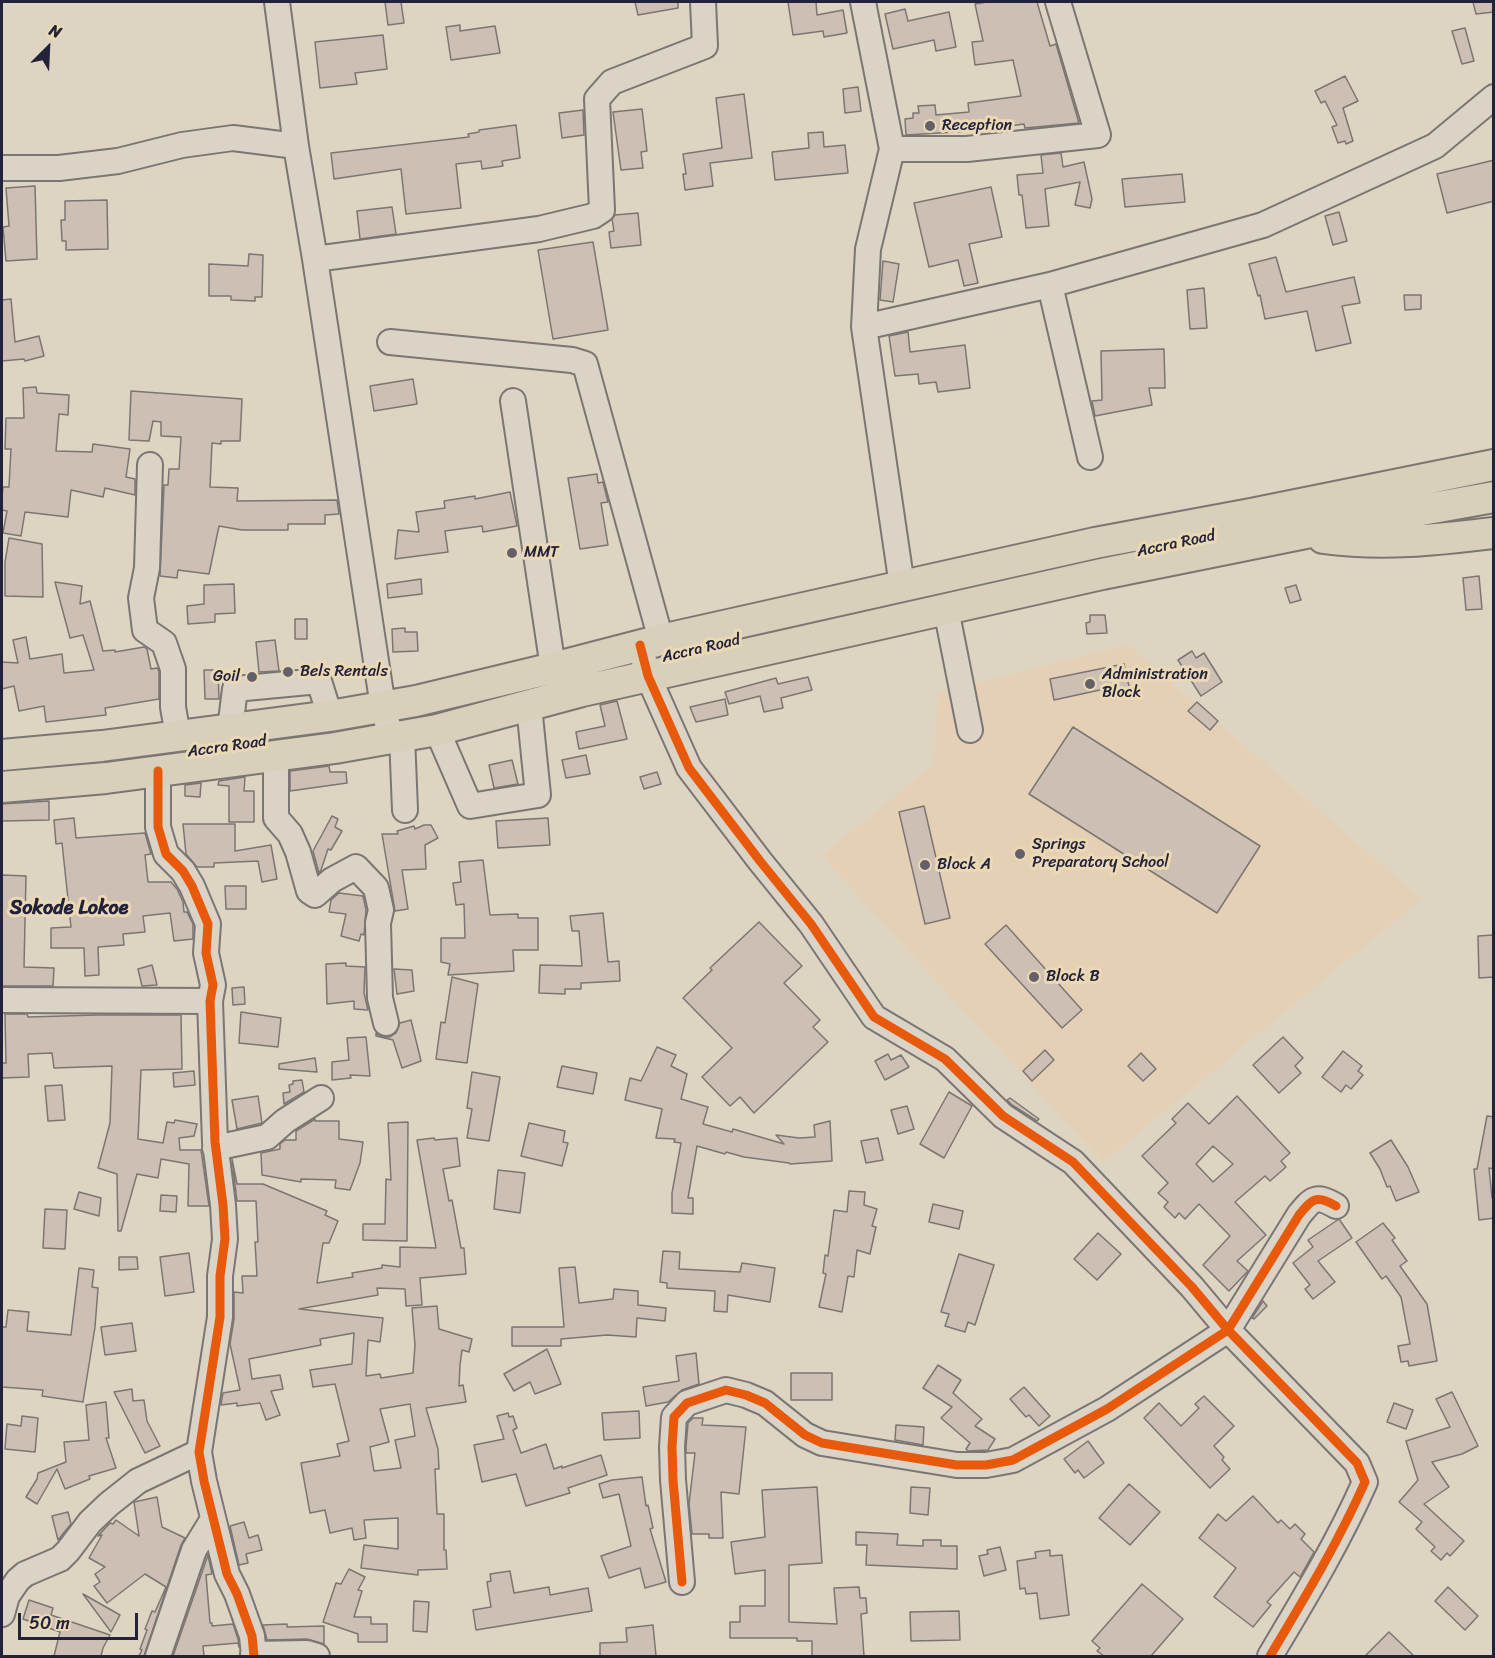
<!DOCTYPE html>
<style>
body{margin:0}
#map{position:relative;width:1495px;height:1658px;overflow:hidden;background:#ded4c2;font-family:Sriracha,sans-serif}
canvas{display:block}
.frame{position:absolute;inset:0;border:3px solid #22223b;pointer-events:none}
.north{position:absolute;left:18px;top:18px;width:60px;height:60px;-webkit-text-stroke:4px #ebd8b5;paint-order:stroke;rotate:24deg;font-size:16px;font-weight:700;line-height:24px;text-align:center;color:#22223b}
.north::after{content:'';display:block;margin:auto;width:21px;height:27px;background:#22223b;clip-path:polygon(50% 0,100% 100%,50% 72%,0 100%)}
.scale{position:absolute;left:18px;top:1613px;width:120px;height:27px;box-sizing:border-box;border:3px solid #22223b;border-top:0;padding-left:8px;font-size:18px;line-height:21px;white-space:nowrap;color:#22223b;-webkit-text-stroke:4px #ebd8b5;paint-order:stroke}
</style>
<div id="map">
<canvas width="1495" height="1658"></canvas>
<div class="frame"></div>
<div class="north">N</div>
<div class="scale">50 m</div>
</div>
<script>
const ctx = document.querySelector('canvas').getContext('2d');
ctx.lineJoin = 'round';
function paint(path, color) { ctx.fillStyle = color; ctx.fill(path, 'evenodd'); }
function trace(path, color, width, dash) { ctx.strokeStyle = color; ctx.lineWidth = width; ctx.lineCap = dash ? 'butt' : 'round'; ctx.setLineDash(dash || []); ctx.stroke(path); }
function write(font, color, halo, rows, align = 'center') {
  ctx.font = font + ' Sriracha,sans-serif'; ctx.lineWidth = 6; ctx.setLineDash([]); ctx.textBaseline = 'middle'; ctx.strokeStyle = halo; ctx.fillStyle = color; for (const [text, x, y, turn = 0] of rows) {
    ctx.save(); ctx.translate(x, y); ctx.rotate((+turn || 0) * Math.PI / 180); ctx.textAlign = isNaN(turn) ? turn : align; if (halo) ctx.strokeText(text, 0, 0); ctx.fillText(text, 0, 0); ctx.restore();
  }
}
paint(new Path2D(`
 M1128,645L1421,899L1103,1162L822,856L934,764L938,693Z`), '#e5d0b6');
const building = new Path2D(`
 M385,2H401L404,23L388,25Z
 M635,2H678V8L638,15Z
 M788,2H816L817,15L843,10L847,33L824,37L823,31L793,35Z
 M987,2H1037L1050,46L1056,44L1079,123L1025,128L1024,124L972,131L906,135L905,119L913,118V113H919L918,106L935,105L936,115L969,112L968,103L1021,96L1013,60L975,65L972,42L983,41L975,4Z
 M1473,2H1494V12L1476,14Z
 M905,9L908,21L949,12L956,47L936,51L934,40L893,49L885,14Z
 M460,25V31L495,26L500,53L451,60L446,27Z
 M1465,28L1474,61L1462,64L1452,31Z
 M383,35L387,69L355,73L357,84L320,88L315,42Z
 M1345,76L1358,101L1343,108L1353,141L1346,144L1345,141L1338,143L1332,127L1337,125L1325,101L1321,103L1315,91Z
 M858,87L861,111L845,113L843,89Z
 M744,94L752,158L710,163L713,186L685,190L683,174H686L683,154L722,148L716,98Z
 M642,109L647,151L641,152L643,168L621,170L613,112Z
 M583,110L584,135L562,138L559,113Z
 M516,125L520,158L502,161L503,166L482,169L481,161L456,164L461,208L406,214L401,169L334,179L331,153L469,137L468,134L479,132V130Z
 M823,132L824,147L845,145L848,173L775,180L772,152L809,148L808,133Z
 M1061,153L1063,167L1084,162L1092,199L1090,208L1075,205L1080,182L1045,189L1049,226L1026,228L1022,195H1019L1017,175L1043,173L1041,155Z
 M1494,160V201L1447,213L1437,174Z
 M1182,174L1185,202L1125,207L1122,179Z
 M35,186L37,259L6,261L3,227L9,226L6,188Z
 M991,187L1002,237L969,244L978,283L964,286L958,260L929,267L914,203Z
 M107,200L108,249L66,250V241H62L61,220H65V201Z
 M392,207L396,234L360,239L357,211Z
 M1339,212L1347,241L1333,245L1325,216Z
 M638,213L641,245L611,248L609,232L614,231L612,219L615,215Z
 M593,242L608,330L553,339L538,250Z
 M249,254L263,255L262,297H255V301L231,300V296H209V264L248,266Z
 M1276,257L1286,292L1354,277L1360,303L1342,306L1351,343L1316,351L1307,311L1265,319L1260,295L1258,296L1249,264Z
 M883,261L899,264L893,302L880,300Z
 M1204,288L1207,328L1190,329L1187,290Z
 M1404,295H1421V309L1405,310Z
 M11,299L15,342L39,336L44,356L25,361L24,359L2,361V300Z
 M908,332L910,352L965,345L970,388L938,392L936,382L919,384L918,374L895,376L889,336Z
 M1164,349L1165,388H1149L1152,405L1095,416L1092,401L1102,400L1101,351Z
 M413,379L417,404L374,411L370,386Z
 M36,387L37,393L69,395L68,415L59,414L56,451L92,452L93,444L130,449L126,477L135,479V495L105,488L103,497L71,490L68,517L25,512L21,536L3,533L7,511L2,510V497L3,487H9L11,449H5L6,418H24L23,388Z
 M131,391L242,399L240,441H221V444L212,443L210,487L238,488L237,501L337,500L339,514L325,515V524H288V530H242L219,526L209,574L178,570L177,578L160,576L164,485H168L169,469H179L181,437L161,436V422L153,421L149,441L129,440Z
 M597,474L598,483L603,482L608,502L601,503L608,545L580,549L568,478Z
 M510,492L517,526L483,532L482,526L445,531L448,552L395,559L398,530L419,532L416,512L445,508L444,501L475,496V499Z
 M9,538L42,544L43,597L5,596V562Z
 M1479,576L1482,609L1466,610L1463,578Z
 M421,579L422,594L388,598L387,584Z
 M55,582L82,586L80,604L90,601L103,651L115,650V652L144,647L147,649L151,669L157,668L159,671V699L105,708L106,715L46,722L44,706L19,711L14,686L2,689V662L18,663L13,640L26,637L30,659L62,654L64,673L94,670L83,635L70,638Z
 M234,584L235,613L215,614V622L188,624L187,606L204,604V585Z
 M1296,585L1301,600L1290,603L1285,588Z
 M1090,615H1105L1107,633L1087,634L1086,623L1090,622Z
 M295,619H307V639H295Z
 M405,628V632H417L418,651L393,652L392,629Z
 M275,640L279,671L259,672L256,642Z
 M1192,651L1196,658L1204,653L1222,682L1201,696L1178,660Z
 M1124,664L1131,695L1112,699L1109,688L1054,700L1050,679Z
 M204,670H218L219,699H205Z
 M808,677L812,690L781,698L783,708L764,712L760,696L729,704L725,692L776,678L778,684Z
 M725,699L728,715L696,722L690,707Z
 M617,701L627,739L579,749L576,732L605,726L600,705Z
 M1197,702L1218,721L1210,730L1188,711Z
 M1073,727L1260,846L1217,913L1029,794Z
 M586,755L590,774L566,778L562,760Z
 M512,760L518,784L494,788L489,765Z
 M329,766L330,772H346L347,783L290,791V771Z
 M657,772L661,784L644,789L640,777Z
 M245,777L244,791H254V822H229V786L218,785L219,781Z
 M201,783L200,797L185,796V785Z
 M49,801V820L2,821V804Z
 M924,806L950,918L925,924L899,812Z
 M332,816L338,819L335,827L342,831L331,850L328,849L321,870L319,873L313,851Z
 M74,818L76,838L145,833L151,854L145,855L148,882H171L177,889L183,902L184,912H187L193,924V939L174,941L170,913L143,916L145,932L123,934L124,945L98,947L99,975L85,976L84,948H51V928L71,927L62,843L56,844L54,820Z
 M548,818L550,845L498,848L496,821Z
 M183,824H235V851L271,845L277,879L262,882L258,861L214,863V867H197L186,854Z
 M424,825H431L438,838L425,845L426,869L402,870L408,909L395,911L382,834H398L397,831L414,826L415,829Z
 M483,860L490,915L518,914V918H538V950H513L514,971L448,975L450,964L441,962V938H465L464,904L456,905L453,883L461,882L459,862Z
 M2,875L26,876L24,967L54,968L53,986H2Z
 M225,886H246V909H226Z
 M339,893L363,896L366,910L364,935L361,934L359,941L341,936L346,914L329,912L331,900Z
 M603,913L608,962L619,961L620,981L581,983V989H565V994L539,993L540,965L582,966L579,931H572L570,916Z
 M759,922L802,966L784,983L820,1020L813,1027L828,1042L754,1113L740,1097L730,1106L702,1077L732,1048L683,998L712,970L710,968Z
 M1006,925L1082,1010L1062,1028L985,944Z
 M1494,935V977L1479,978L1478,936Z
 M346,963V966L365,967L364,993L368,1010L354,1009V1001L327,1004L326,964Z
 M152,965L157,985L142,986L138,969Z
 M394,969L412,970L414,991L397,994Z
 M452,977L478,984L467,1063L436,1059L441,1022L445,1023Z
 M244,987L245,1004L233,1005L232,988Z
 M241,1012L281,1018L278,1047L239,1043Z
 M5,1014H27L28,1017L97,1015H181L182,1069L141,1070L138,1139L163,1143L167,1122L174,1123L175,1120L197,1124L194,1136L179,1138L180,1150H201L209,1206H188L189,1164L161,1159L158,1178L137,1174L121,1231H118L117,1174L98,1168L110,1123L112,1066L54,1068L52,1053L28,1054L29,1077L2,1078V1063H6Z
 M411,1020L421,1061L402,1068L393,1040L376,1036V1033L383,1037H390L396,1033L400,1023Z
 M366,1037L370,1076L350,1075L351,1078L332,1080V1062L349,1060L347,1038Z
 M1283,1037L1303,1058L1295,1066L1301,1073L1279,1093L1253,1065Z
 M657,1047L676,1055L671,1066L687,1074L681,1099L708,1107L703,1124L732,1132L733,1129L784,1144L776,1135L799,1138L815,1137L814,1125L830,1121L832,1161L790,1164L789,1163L744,1157L726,1152L725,1154L697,1146L688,1198H693V1214L672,1213V1193L681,1143L674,1142L675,1139L656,1138L662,1109L625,1100L630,1078L641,1081Z
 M1045,1050L1054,1060L1032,1081L1023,1071Z
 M1343,1051L1362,1066L1358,1071L1363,1075L1351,1089L1346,1085L1341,1092L1322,1077Z
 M1141,1053L1156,1069L1143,1081L1128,1066Z
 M888,1054L891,1060L901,1055L909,1067L885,1080L875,1061Z
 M315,1058L317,1072L279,1069V1064Z
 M562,1066L597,1073L593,1094L557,1087Z
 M194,1071L195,1085L174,1087L173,1073Z
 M472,1072L500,1077L489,1141L467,1138L472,1109L467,1108Z
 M302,1080L304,1092L284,1104L283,1093L290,1092L289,1085L293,1084V1081Z
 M62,1085L65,1120L48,1121L45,1086Z
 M949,1092L972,1106L944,1158L920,1144Z
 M258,1096L262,1123L237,1129L232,1100Z
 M1237,1096L1290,1153L1281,1161L1286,1167L1270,1181L1265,1176L1235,1202L1266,1235L1237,1261L1248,1271L1229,1291L1203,1265L1230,1236L1199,1204L1185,1219L1179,1213L1175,1218L1164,1207L1168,1202L1158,1193L1168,1183L1142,1156L1176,1123L1172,1119L1188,1103L1209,1124ZM1213,1146L1233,1164L1213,1182L1196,1164Z
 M1010,1098L1039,1119L1037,1121L1012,1105L1007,1100Z
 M907,1106L914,1129L898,1134L891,1110Z
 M1487,1116L1494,1117V1169L1489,1168L1492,1198H1494V1218L1479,1220L1474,1169H1477Z
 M315,1119V1121H339V1139L363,1142L360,1163L350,1190L335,1188L336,1180L301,1179V1182L262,1175L261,1153L280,1149V1144L285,1140H296V1131Z
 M408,1122L407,1241L363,1240V1224H385L386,1179L391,1180L388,1123Z
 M529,1123L565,1131L563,1142L568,1143L562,1166L521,1156Z
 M434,1138L435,1140L457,1138L460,1166L443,1169L449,1201L452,1200L461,1248H464L466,1274L420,1278L422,1305L406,1306L405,1289L377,1288L378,1295L299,1309L383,1318L380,1342L368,1340L366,1376L380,1374L381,1378L413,1373L415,1345L412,1308L437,1306L439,1329L472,1339L469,1352L462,1350L460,1365L459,1386L463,1385L466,1402L426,1408L438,1449L439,1469H435L437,1514H444V1550H446L447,1569L418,1570V1575L361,1568L364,1545L398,1549V1518L364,1520L366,1538L354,1540L352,1528L330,1533L325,1510L310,1513L301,1463L340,1456L337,1444L349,1441L335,1384L313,1387L310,1370L352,1364L354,1333L320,1339L321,1345L249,1359L252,1379L280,1375L283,1389L271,1391L280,1415L266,1420L260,1403L237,1406V1403L221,1405L223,1393L240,1390L230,1344L234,1319V1292L243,1293L242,1276H257L255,1242H258L256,1201H237L232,1159L237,1184H263L327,1211L325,1215L338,1221L329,1243H323L317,1283L353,1277L352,1273L382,1268V1265L400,1267V1247L436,1248L417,1140ZM410,1404L415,1436L395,1440L401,1468L374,1471L370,1447L389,1442L380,1409Z
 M878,1138L883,1160L866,1163L861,1141Z
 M1391,1140L1408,1167L1419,1192L1396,1201L1390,1186L1387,1187L1380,1169L1370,1153Z
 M498,1170L525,1173L520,1213L494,1209Z
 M849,1191L865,1192L864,1205L877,1209L872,1226L876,1227L870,1254L857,1250L854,1277L848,1276L842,1312L819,1307L826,1274L823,1273L825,1255L828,1256L834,1210L847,1212Z
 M79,1192L101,1198L99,1216L74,1209Z
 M161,1195L177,1196L176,1212L160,1211Z
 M933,1204L963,1211L959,1229L929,1222Z
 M45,1209L67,1210L65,1249L43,1248Z
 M1339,1219L1352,1238L1318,1261L1335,1282L1313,1299L1305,1289L1310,1285L1293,1263L1313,1247L1308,1240Z
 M1383,1223L1395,1238L1392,1240L1407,1261L1400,1266L1427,1304L1437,1361L1409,1366L1408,1361L1401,1362L1398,1346L1410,1344L1401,1297L1386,1276L1382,1279L1356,1242Z
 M1098,1233L1121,1254L1097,1280L1074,1259Z
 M663,1251L680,1252L679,1269L740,1272L742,1263L775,1268L770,1302L728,1295L727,1312L714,1311L715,1291L667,1288V1283L660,1282Z
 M189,1253L194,1292L165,1296L160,1257Z
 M959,1254L994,1265L975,1325L968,1322L965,1332L945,1326L949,1314L941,1312Z
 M119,1257H137L138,1269L119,1270Z
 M575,1267L579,1303L613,1299L614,1289L638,1291V1305L666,1308L665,1321L637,1318L636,1337L607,1335L561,1339V1346H512V1327H564L559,1268Z
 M79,1268L94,1270L92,1287L98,1288L95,1327L83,1402L42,1396L43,1390L2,1387V1327H6L8,1310L29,1312L27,1331L71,1335Z
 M1263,1301L1267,1306L1254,1319L1252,1318Z
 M132,1323L136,1351L105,1355L101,1327Z
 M547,1349L561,1384L535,1394L530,1382L514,1391L504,1374Z
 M696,1353L699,1384L682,1390L668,1402L646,1406L643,1387L679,1381L676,1356Z
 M938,1365L961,1380L953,1393L982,1419L975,1426L995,1439L988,1450L968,1451L966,1449L970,1443L941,1418L952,1407L923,1388Z
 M791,1373H832V1400H791Z
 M1024,1387L1050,1416L1039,1426L1029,1415L1026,1417L1010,1399Z
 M132,1389L133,1401L144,1400L147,1421L160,1446L145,1453L114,1392Z
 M1452,1392L1478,1446L1462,1454L1432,1462L1449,1487L1424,1504L1464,1541L1450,1556L1447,1553L1441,1560L1431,1551L1435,1547L1416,1529L1422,1522L1399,1502L1418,1480L1406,1441L1450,1427L1436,1399Z
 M1204,1396L1234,1426L1214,1446L1224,1457L1222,1460L1230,1469L1210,1488L1144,1418L1159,1403L1181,1426L1199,1408L1195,1404Z
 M106,1402L109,1438H106L116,1468L89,1476L90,1479L65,1489L57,1469L37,1504L26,1497L37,1479L38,1473L66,1462L64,1442L89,1440L86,1405Z
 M1394,1403L1413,1410L1406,1429L1387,1422Z
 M639,1411L640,1438L604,1440L602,1413Z
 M508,1413L509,1417L513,1416L517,1428L513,1430L521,1453L546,1444L554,1469L562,1466V1468L601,1455L607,1475L568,1488L570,1493L526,1506L516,1474L482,1482L474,1445L504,1439L497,1416Z
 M22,1416L38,1418L35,1452L5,1449L7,1424L21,1426Z
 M693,1418H703L702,1425L746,1427L739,1494L721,1492L723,1538H709V1534H692L689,1504L695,1453H686V1447L688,1423Z
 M896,1425L924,1427L923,1445L895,1440Z
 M1088,1441L1104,1463L1084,1478L1078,1470L1075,1473L1064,1459Z
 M642,1477L646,1506L648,1505L653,1528L650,1529L666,1582L645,1588L640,1568L609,1578L601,1556L631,1546L619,1494L603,1498L599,1484L612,1480Z
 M1129,1484L1160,1512L1130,1545L1099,1518Z
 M817,1487L822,1563L789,1565V1622L837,1624L834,1588L859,1587L860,1598H866L867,1613L861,1614L864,1656H812V1641H797V1638H730V1622H740V1606H765V1570L735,1574L731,1542L765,1537L762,1490Z
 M911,1487L930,1488L928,1515L910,1513Z
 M1253,1496L1278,1523L1281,1520L1290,1529L1295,1524L1305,1534L1301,1539L1314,1552L1300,1577L1294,1572L1267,1602L1271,1605L1253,1627L1214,1597L1236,1568L1199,1538L1218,1514L1226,1521Z
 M157,1497L162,1527L185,1538L181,1545L144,1656H139L142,1650L140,1649L147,1630L145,1629L152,1611L155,1612L166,1587L145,1574L107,1603L94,1586L100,1582L95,1574L105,1567L89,1558L102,1535L98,1536L110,1523L113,1524L116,1520L139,1536L134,1502Z
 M68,1512L71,1524L58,1540L52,1516Z
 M244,1522L249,1538L258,1535L262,1550L246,1554L248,1563L239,1565L230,1526Z
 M856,1532L898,1534L897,1545L923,1546V1540H941V1546H957V1569L866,1565L867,1545H856Z
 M1000,1547L1006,1570L984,1576L979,1556L988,1554L987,1550Z
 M1050,1550V1556L1062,1555L1069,1615L1040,1619L1037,1593L1026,1594L1025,1588L1020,1589L1017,1561L1036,1558L1035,1552Z
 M208,1555L212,1574L206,1575L210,1623H212V1626L233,1624L238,1639L239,1647L238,1643L203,1646L204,1656H173Z
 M349,1569L365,1577L358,1590L362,1591L354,1617H371V1624H387V1642H358V1634L323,1622L336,1583L341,1584Z
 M510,1571L514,1593L549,1587L550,1595L588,1588L592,1611L476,1630L473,1610L491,1607L487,1582L491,1581L490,1574Z
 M1142,1584L1183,1619L1151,1656H1104L1097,1651L1100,1648L1092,1641Z
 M1448,1587L1478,1616L1465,1630L1435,1601Z
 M83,1594L120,1615L111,1632Z
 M29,1600L53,1608L51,1615L110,1635L103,1648L101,1656H54L60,1632L23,1619Z
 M414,1601L429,1602L427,1632L413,1631Z
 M959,1611L960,1640L911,1641L910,1612Z
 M287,1624V1627L324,1626V1644L307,1639L267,1640L263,1625Z
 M653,1625L656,1656H600V1643L627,1642L626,1628Z
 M1389,1632L1414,1656H1365Z`);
paint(building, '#cebfb4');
trace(building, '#7b7673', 1.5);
const minor = new Path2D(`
 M277,2L296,146L315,259L383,707L391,738
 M863,2L892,149L868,249L864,327L902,586
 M892,149H967L1098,135L1058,2
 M2,168H59L118,161L182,145L233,138L296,146
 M315,259L539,229L593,216L602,210L597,99L612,82L705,46L703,2
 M1050,285L1090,457
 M864,327L1050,285L1263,225L1435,146L1494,97
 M390,342L572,360L585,364L661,640
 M513,401L553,668
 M150,465L147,568L141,598L145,630L164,643L173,669V707L178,736
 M946,609L970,730
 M640,645L648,676L689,768L760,861L811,924L874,1017L945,1059L1003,1116L1073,1162L1192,1287L1228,1330L1357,1463L1365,1482C1338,1543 1304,1599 1270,1656
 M230,729L235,689L319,681L330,716
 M437,730L470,806L538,795L529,706
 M402,736L405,810
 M276,755V818L290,834L298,852L309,891L315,895L332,880L356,867L376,888L381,910L378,923L380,998L386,1023
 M158,771V827L166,854L183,871L192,886L208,924L206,953L213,985L210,1001L215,1142L223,1205L225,1239L220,1276V1317L199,1452L204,1481L227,1574L237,1594L252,1636L254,1656
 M2,1000L210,1001
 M215,1148L267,1137L285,1121L321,1098
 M682,1582L673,1480L672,1447L674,1417L687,1403L726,1390L746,1395L765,1403L805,1435L822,1443L957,1465H986L1013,1460L1107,1409L1228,1330L1299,1215C1312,1199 1316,1194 1336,1206
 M2,1614L7,1596L18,1580L25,1574L60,1559L68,1551L90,1522L109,1504L138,1481L199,1452
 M253,1654L307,1653L317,1656
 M158,1656L194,1550L213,1519`);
const major = new Path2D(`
 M1323,538C1383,546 1435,540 1494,533
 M2,755L102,746L330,716L416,701L553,668L661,640L1095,543L1251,514L1494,465
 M2,787L106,778L335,748L437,730L582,691L1102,574L1410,512L1494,497`);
trace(minor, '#7b7673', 28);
trace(major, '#7b7673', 34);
trace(minor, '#dad3c6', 24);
trace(major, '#d8d0bb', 30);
trace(new Path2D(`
 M640,645L648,676L689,768L760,861L811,924L874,1017L945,1059L1003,1116L1073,1162L1192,1287L1228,1330L1357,1463L1365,1482C1338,1543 1304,1599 1270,1656
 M158,771V827L166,854L183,871L192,886L208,924L206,953L213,985L210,1001L215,1142L223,1205L225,1239L220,1276V1317L199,1452L204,1481L227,1574L237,1594L252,1636L254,1656
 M682,1582L673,1480L672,1447L674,1417L687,1403L726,1390L746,1395L765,1403L805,1435L822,1443L957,1465H986L1013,1460L1107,1409L1228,1330L1299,1215C1312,1199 1316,1194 1336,1206`), '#e8590c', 9);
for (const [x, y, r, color] of [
 [930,126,6,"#64606a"],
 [512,553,6,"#64606a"],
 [288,672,6,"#64606a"],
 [252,677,6,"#64606a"],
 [1090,684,6,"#64606a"],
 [1020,854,6,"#64606a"],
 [925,865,6,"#64606a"],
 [1034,977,6,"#64606a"]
]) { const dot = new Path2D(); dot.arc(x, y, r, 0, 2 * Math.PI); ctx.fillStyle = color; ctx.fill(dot); trace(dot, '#ebd8b5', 2); }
write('16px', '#22223b', '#ebd8b5', [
 ["Reception",942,126],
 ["MMT",524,553],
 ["Bels Rentals",300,672],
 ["Administration",1102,675],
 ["Block",1102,693],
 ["Goil",240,677,"right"],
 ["Springs",1032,845],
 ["Preparatory School",1032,863],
 ["Block A",937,865],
 ["Block B",1046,977]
], 'left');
write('16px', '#22223b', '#ebd8b5', [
 ["Accra Road",1176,544,-12],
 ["Accra Road",701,649,-13],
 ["Accra Road",227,747,-8]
]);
write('bold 20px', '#22223b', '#ebd8b5', [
 ["Sokode Lokoe",69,909]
]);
</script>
